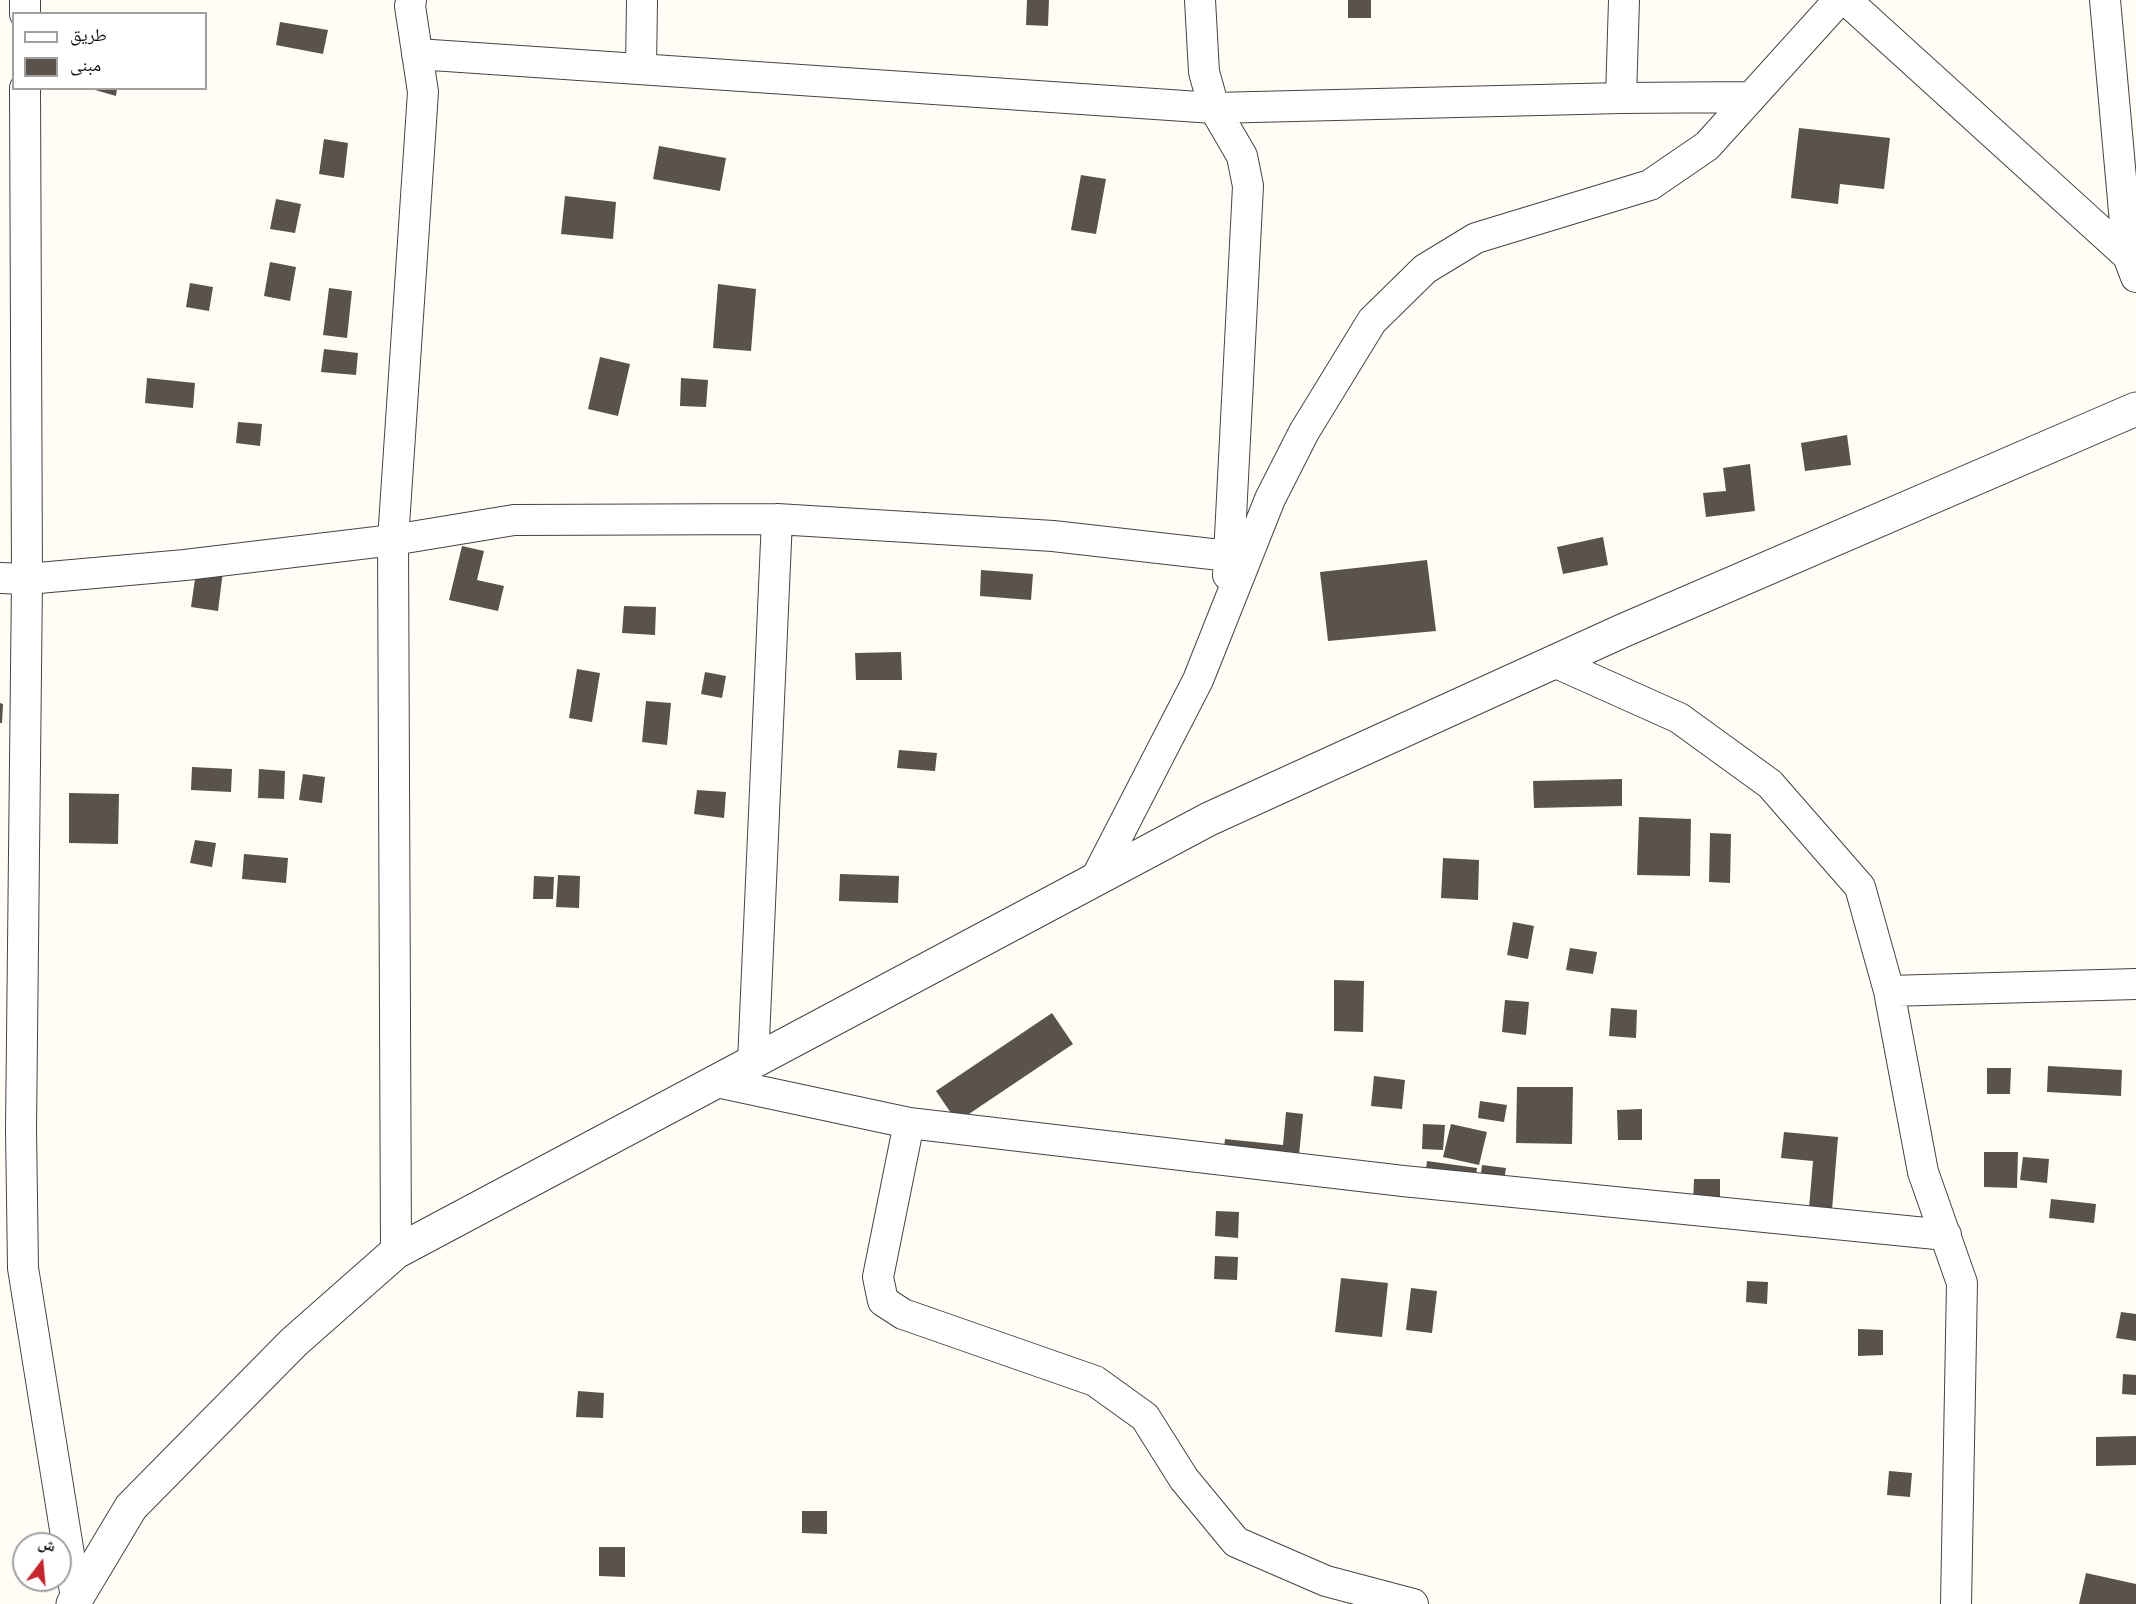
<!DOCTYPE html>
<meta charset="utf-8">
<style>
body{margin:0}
#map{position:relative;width:2136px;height:1604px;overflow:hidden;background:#fffdf5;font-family:Georgia,"Noto Naskh Arabic",serif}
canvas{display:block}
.legend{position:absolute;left:12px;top:12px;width:195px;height:78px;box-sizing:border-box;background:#fff;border:2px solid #a0a0a0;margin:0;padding:8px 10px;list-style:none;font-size:18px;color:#111}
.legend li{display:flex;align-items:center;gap:12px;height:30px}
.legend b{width:30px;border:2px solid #a0a0a0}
.north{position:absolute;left:12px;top:1532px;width:60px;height:60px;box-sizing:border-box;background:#fff;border:2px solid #a0a0a0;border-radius:50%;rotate:16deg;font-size:16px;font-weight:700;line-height:24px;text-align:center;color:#111}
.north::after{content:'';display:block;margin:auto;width:21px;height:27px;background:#c4262e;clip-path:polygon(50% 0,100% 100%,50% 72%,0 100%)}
</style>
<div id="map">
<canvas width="2136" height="1604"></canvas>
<ul class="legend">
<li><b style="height:8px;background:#fff"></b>طريق</li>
<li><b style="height:16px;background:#5a524d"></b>مبنى</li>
</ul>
<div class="north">ش</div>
</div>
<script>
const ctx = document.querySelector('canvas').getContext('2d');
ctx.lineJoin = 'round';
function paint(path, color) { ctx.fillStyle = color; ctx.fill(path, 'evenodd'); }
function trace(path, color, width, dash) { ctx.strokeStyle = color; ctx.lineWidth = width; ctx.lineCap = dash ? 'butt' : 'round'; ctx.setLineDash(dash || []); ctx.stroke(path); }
paint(new Path2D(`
 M1027,0H1049L1048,26L1026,25Z
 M1348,0H1371V18H1348Z
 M280,22L328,30L323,54L276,45Z
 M88,88H117L116,96Z
 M1799,128L1890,138L1884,189L1840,184L1838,204L1791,198Z
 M324,139L348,143L344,178L319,174Z
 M659,146L726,158L720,191L653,179Z
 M1081,175L1106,179L1096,234L1071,230Z
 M565,196L616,202L613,239L561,234Z
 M276,199L301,204L295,233L270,229Z
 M270,262L296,267L290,301L264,296Z
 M190,283L213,287L209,311L186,307Z
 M718,284L756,289L751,351L713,348Z
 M329,288L352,291L347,338L323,335Z
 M324,349L358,353L356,375L321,372Z
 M600,357L630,364L618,416L588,409Z
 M147,378L195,383L193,408L145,403Z
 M681,378L708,380L706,407L680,406Z
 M238,422L262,424L260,446L236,443Z
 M1847,435L1851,465L1805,471L1801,443Z
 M1750,464L1755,511L1706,517L1703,493L1726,491L1723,468Z
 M1603,537L1608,565L1563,574L1557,547Z
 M462,546L484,551L477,580L504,586L498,611L449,600Z
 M199,551L225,555L218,611L191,607Z
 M1427,560L1436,631L1328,641L1320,572Z
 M981,570L1033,574L1031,600L980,596Z
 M624,606L656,607L655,635L622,633Z
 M901,652L902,680H856L855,653Z
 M577,669L600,673L592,722L569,718Z
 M705,672L726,676L722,698L701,694Z
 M646,701L671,703L667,745L642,742Z
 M0,703L3,704L2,723H0Z
 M899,750L937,753L935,771L897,768Z
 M192,767L232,769L231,792L191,790Z
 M259,769L285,771L284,799L258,798Z
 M303,774L325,777L322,803L299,800Z
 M1622,779V806L1534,808L1533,781Z
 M697,790L726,792L724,818L694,814Z
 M69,793L119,794L118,844L69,843Z
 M1639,817L1691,819L1690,876L1637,875Z
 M1710,833L1731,834L1730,883L1709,882Z
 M195,840L216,843L212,867L190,863Z
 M244,854L288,858L286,883L242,879Z
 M1443,858L1479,860L1478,900L1441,898Z
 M840,874L899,876L898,903L839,901Z
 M558,875L580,876L579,908L556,907Z
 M534,876L554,877L553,899H533Z
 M1513,922L1534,926L1528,959L1507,955Z
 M1570,948L1597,952L1593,974L1566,970Z
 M1334,980L1364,981L1363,1032L1334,1031Z
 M1505,1000L1529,1002L1526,1035L1502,1032Z
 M1611,1008L1637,1010L1636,1038L1609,1036Z
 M1052,1013L1073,1044L957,1122L936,1091Z
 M2048,1066L2122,1070L2121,1096L2047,1092Z
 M1987,1068H2011L2010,1094H1987Z
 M1374,1076L1405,1080L1402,1109L1371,1106Z
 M1517,1087H1573L1572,1144L1516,1143Z
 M1480,1101L1507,1105L1504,1122L1478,1118Z
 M1642,1109V1140H1618L1617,1110Z
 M1286,1112L1303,1114L1298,1165L1223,1158L1225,1139L1283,1145Z
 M1423,1124L1445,1125L1443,1150L1422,1149Z
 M1451,1124L1487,1132L1479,1165L1443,1157Z
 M1784,1132L1838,1137L1831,1222L1808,1220L1813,1161L1781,1158Z
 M1984,1152H2018L2017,1188L1984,1187Z
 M2023,1157L2049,1159L2047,1183L2020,1180Z
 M1427,1161L1477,1168L1474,1190L1424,1183Z
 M1482,1165L1506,1168L1502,1194L1479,1191Z
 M1694,1179H1720V1205L1693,1204Z
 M2051,1199L2096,1204L2094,1223L2049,1218Z
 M1216,1211L1239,1212L1238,1238L1215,1236Z
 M1215,1256L1238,1257L1237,1280L1214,1279Z
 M1341,1278L1388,1283L1382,1337L1335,1332Z
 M1747,1281L1768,1282L1767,1304L1746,1302Z
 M1411,1288L1437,1291L1432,1333L1406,1330Z
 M2121,1312L2136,1314V1341L2116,1338Z
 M1858,1329L1883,1330V1355L1858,1356Z
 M2123,1374L2136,1375V1395L2122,1394Z
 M578,1391L604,1393L603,1418L576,1417Z
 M2136,1436V1465L2096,1466V1437Z
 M1889,1471L1912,1473L1910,1497L1887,1495Z
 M802,1511H827V1534L802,1533Z
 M599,1547H625V1577L599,1576Z
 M2086,1573L2136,1584V1604H2079Z`), '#5a524d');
const minor = new Path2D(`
 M25,0V14
 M1200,0L1204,72L1214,108L1242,156L1248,186L1228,575
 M1846,0L2128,256
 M2105,0L2128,256L2136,277
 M417,54L1214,108L1621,98L1751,97
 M641,69L642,0
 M25,88L27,579L21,1129L23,1268L76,1598
 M1621,98L1624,0
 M0,578L27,579L185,565L393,540L514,520L777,519L1053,536L1229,556
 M1554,662L1679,718L1770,784L1860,887L1889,991L1923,1172L1962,1283L1956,1604
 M1095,880L1198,680L1270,499L1304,432L1372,321L1425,269L1476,238L1650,185L1707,146L1839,0
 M1889,991L2136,984
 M753,1062L777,519
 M717,1082L909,1123L1403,1181L1946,1235
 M909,1123L878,1277L883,1301L903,1314L1095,1381L1145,1417L1184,1479L1236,1542L1326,1581L1413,1604
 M396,1252L393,540L423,92L410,6L411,0`);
const tertiary = new Path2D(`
 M73,1604L131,1507L294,1342L396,1252L1209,819L1622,631L2136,409`);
trace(minor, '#444', 32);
trace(tertiary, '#444', 35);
trace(minor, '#fff', 30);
trace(tertiary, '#fff', 33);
</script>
